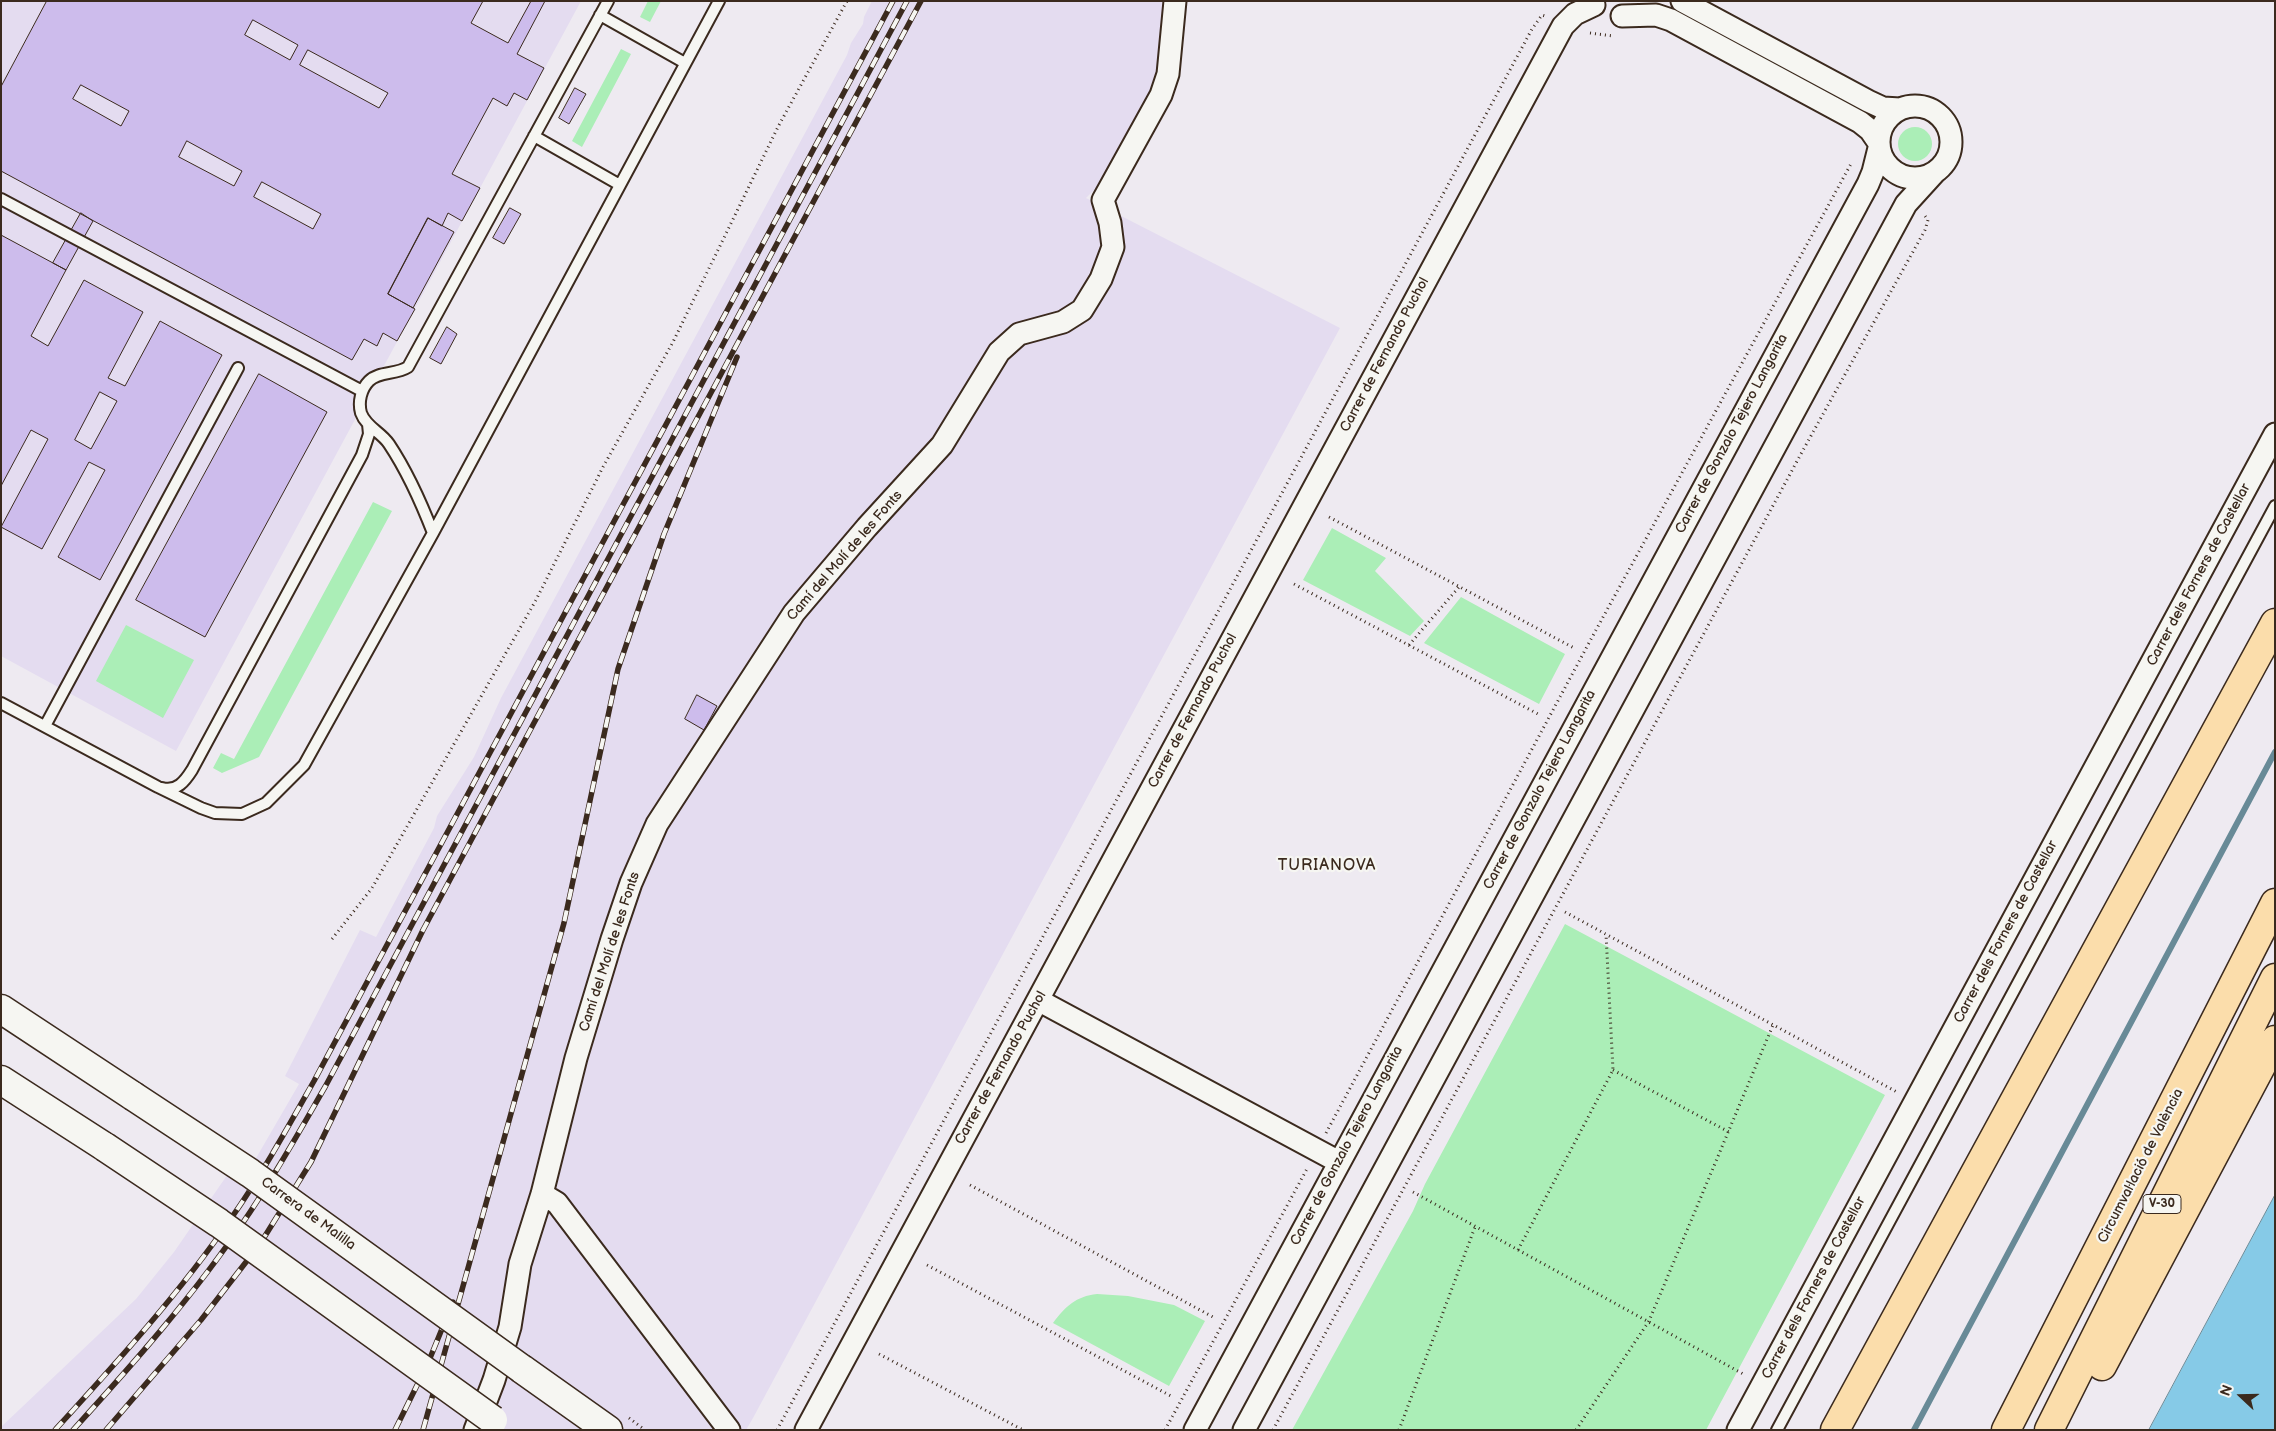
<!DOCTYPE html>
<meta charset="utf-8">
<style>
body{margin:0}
#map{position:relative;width:2276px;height:1431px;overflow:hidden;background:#eeeaf1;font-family:"Balsamiq Sans",sans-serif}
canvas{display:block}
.frame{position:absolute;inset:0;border:2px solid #3b2a1e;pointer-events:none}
.north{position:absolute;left:2216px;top:1371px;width:50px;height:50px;-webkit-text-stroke:4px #f6f6f2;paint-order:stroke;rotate:291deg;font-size:14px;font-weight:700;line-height:20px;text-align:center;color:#3b2a1e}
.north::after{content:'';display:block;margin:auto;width:18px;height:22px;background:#3b2a1e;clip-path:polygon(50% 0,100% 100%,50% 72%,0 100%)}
</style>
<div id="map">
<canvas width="2276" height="1431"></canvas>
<div class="frame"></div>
<div class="north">N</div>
</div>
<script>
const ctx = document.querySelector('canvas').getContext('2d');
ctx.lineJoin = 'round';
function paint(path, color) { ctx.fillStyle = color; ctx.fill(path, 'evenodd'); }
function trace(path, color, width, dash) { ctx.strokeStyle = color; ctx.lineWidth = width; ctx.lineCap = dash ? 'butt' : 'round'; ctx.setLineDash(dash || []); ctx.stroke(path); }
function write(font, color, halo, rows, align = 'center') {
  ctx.font = font + ' "Balsamiq Sans",sans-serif'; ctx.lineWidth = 4.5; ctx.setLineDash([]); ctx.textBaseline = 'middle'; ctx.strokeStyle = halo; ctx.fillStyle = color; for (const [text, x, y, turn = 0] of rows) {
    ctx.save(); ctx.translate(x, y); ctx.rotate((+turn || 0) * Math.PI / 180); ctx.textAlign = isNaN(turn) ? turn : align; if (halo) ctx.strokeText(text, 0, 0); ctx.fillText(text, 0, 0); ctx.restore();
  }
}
paint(new Path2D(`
 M1,1H581L176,751L1,656Z
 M872,1H1167L1158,75L1148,102L1102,182L1086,198L1340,328L753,1418L746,1430H1V1427L136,1299L174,1252L230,1171L248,1172L299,1084L285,1076L360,930L376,937L434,828L437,816L474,757L501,698L847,55L851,43L863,24L864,17Z`), '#e4dcf0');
paint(new Path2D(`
 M648,1H661L650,22L640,17Z
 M621,49L631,54L582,147L572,141Z
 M1898 144a17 17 0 1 1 34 0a17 17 0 1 1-34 0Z
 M373,502L392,511L259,757L222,773L213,768L221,753L234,759Z
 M1332,528L1386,558L1375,571L1424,621L1410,636L1303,580Z
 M1461,597L1565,654L1539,704L1424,643Z
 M126,625L194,660L163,718L96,681Z
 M1565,924L1885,1095L1706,1430H1292L1413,1211L1425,1184Z
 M1097,1294L1128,1296L1174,1305L1205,1321L1169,1386L1053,1323C1065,1307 1076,1296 1097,1294Z`), '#abeeb7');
const water = new Path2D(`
 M2275,1195V1430H2149Z`);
paint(water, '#86cae7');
trace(water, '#688a97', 1);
trace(new Path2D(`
 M1914,1430L2275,752`), '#688a97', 6);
const building = new Path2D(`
 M47,1H483L471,23L508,43L531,1H545L517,54L544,68L527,100L514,93L507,106L493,98L452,174L480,188L462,221L448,213L442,226L428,218L388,294L415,309L397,341L383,333L377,346L364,339L352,360L1,171V87ZM253,20L298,45L290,60L245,35ZM308,50L388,93L379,108L300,65ZM81,85L129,111L121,126L73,99ZM187,141L242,171L234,186L179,157ZM262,182L321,214L313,229L254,197Z
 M575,88L586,94L569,124L559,118Z
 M510,208L521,214L504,244L493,238Z
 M81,213L93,221L66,270L53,263Z
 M428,218L454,232L413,308L388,294Z
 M1,235L66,270L31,336L48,346L84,280L143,312L108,378L125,386L160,321L222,355L100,580L58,557L105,470L89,462L42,549L1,527L48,439L31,430L1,486ZM100,392L117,401L91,449L75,440Z
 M447,327L457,334L441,364L430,358Z
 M259,374L327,412L205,637L136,600Z
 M697,695L717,706L704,730L685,719Z`);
paint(building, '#cdbcec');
trace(building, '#3b2a1e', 1);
const lane = new Path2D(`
 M600,15L685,63
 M534,136L620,185
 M1,199L362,391
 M433,533C421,502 407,471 389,444C381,432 366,427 361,413C358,402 361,389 369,381C379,371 396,375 408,367L608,1
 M1,703L158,787L201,808L215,813L242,814L266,803L304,765L433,533L719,1
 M45,726L238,368
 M162,788C177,792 185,781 192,770L362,455L369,434L368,424
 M1777,1430L2275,506`);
const street = new Path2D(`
 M1682,1L1868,101L1883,108L1900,109
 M1622,16L1656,15L1671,20L1860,122L1870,130L1879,143
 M1879 142a36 36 0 1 1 72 0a36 36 0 1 1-72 0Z
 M1038,1000L1339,1162
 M542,1194L557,1203L729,1430
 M475,1430L494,1380L510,1327L520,1264L542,1194L576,1058L612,939L631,883L657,824L794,613L867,527L942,445L999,352L1019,334L1063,322L1082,310L1101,279L1113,247L1110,223L1103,200L1161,95L1168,74L1175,1
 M806,1430L1563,26L1575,14L1594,5
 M1195,1430L1868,184L1873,172L1879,148
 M1244,1430L1906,204L1936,171
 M1738,1430L2275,434`);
const secondary = new Path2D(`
 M1,1009L133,1096
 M1,1080L105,1147
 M522,1369L608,1430`);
const highway = new Path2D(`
 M2102,1366L2275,1040
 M1835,1430L2275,623
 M2006,1430L2275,903
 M2049,1430L2275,978`);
trace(lane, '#3b2a1e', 14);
trace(street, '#3b2a1e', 25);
trace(secondary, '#3b2a1e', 31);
trace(highway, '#3b2a1e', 31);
trace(new Path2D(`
 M1590,33L1613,36
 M1329,517L1574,648
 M1294,584L1538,714
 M1409,645L1459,587
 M1565,912L1897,1092
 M332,939L372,888L536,600L603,467L673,342L779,125L847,1
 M1613,1070L1729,1132
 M1326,1133L1590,641L1852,162
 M970,1185L1213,1317
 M1413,1192L1745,1375
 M1518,1250L1613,1070L1606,934
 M927,1265L1171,1396
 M879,1354L1023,1430
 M629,1418L645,1430
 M777,1430L1532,29L1542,15L1545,16
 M1165,1430L1308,1167
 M1273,1430L1802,452L1925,230L1928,220L1923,213
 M1399,1430L1475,1227
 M1576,1430L1649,1321L1773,1025`), '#3b2a1e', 3, [1, 4]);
trace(lane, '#f6f6f2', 10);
trace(street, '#f6f6f2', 21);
trace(secondary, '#f6f6f2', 28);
trace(highway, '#fbddab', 28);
const rail = new Path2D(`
 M55,1430C117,1362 180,1293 232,1217C262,1174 288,1127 314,1081L893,1
 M73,1430C134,1363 194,1295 244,1221C274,1177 299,1132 325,1087L907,1
 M106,1430L201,1320L260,1244L311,1162L423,930L921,1
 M395,1430L428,1363L453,1302
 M423,1430L564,923L618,669L664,534L737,357`);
trace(rail, '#3b2a1e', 5.5);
trace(rail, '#f6f6f2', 4, [11]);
const secondaryBridge = new Path2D(`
 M133,1096L250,1173L522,1369
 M105,1147L219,1223L493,1420`);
trace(secondaryBridge, '#3b2a1e', 31, []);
trace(secondaryBridge, '#f6f6f2', 28);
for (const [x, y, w] of [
 [2162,1204,38]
]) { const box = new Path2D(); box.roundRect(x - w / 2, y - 9.5, w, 19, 4); ctx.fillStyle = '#f6f6f2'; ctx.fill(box); trace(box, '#3b2a1e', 1); }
write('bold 12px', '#3b2a1e', null, [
 ["V-30",2162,1204]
]);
write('14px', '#3b2a1e', '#f6f6f2', [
 ["Carrer de Fernando Puchol",1385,355,-62],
 ["Carrer de Gonzalo Tejero Langarita",1732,434,-62],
 ["Camí del Molí de les Fonts",845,556,-49],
 ["Carrer dels Forners de Castellar",2199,575,-62],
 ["Carrer de Fernando Puchol",1193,711,-62],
 ["Carrer de Gonzalo Tejero Langarita",1540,790,-62],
 ["Carrer dels Forners de Castellar",2006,932,-62],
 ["Camí del Molí de les Fonts",610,952,-72],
 ["Carrer de Fernando Puchol",1001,1068,-61],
 ["Carrer de Gonzalo Tejero Langarita",1347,1146,-62],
 ["Circumval·lació de València",2141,1166,-63],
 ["Carrera de Malilla",308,1214,36],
 ["Carrer dels Forners de Castellar",1814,1288,-62]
]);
ctx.letterSpacing = '1px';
write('16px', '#3b2a1e', '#f6f6f2', [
 ["TURIANOVA",1327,866]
]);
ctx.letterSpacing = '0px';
</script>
